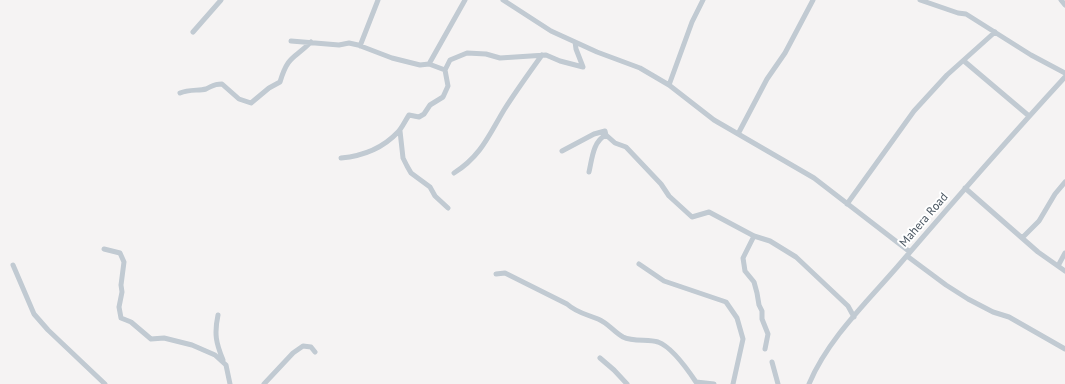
<!DOCTYPE html>
<style>
body{margin:0}
canvas{display:block;background:#f5f3f3}
</style>
<canvas width="1065" height="384"></canvas>
<script>
const ctx = document.querySelector('canvas').getContext('2d');
ctx.lineJoin = 'round';
function trace(path, color, width, dash) { ctx.strokeStyle = color; ctx.lineWidth = width; ctx.lineCap = dash ? 'butt' : 'round'; ctx.setLineDash(dash || []); ctx.stroke(path); }
function write(font, color, halo, rows, align = 'center') {
  ctx.font = font + ' "PT Sans",sans-serif'; ctx.lineWidth = 4; ctx.setLineDash([]); ctx.textBaseline = 'middle'; ctx.strokeStyle = halo; ctx.fillStyle = color; for (const [text, x, y, turn = 0] of rows) {
    ctx.save(); ctx.translate(x, y); ctx.rotate((+turn || 0) * Math.PI / 180); ctx.textAlign = isNaN(turn) ? turn : align; if (halo) ctx.strokeText(text, 0, 0); ctx.fillText(text, 0, 0); ctx.restore();
  }
}
trace(new Path2D(`
 M465,0L429,64L445,70L450,60L467,53L486,54L500,58L546,55L560,61L583,67L576,49L575,42
 M503,0L551,31L597,52L640,68L669,85L714,120L814,178L910,252
 M920,0L958,13L966,14L1031,55L1065,73
 M1061,0L1065,5
 M193,32L221,0
 M291,41L339,45L349,43L358,45L392,58L420,65L429,64
 M360,46L378,0
 M964,61L1029,116
 M669,85L692,22L703,0
 M180,93C189,89 199,91 206,89C213,86 213,84 222,84L239,99L251,103L269,88L280,82C288,55 294,59 311,42
 M400,131L403,158L407,166L411,173L430,187L435,196L448,208
 M738,134L767,79L785,53L813,0
 M562,151L594,134L605,131L606,135
 M341,158C363,156 383,148 398,132C402,128 405,121 409,115L419,117L424,114L430,105L443,97L448,86L445,70
 M589,172C592,159 593,141 606,135L615,143L626,147L661,184L669,196L692,217L709,212L754,236L770,241L796,257L848,306L854,317
 M454,173C481,156 489,135 504,110C516,91 529,73 542,55
 M965,188L1038,252L1065,271
 M847,204L914,111L947,75L995,32
 M754,236L743,258L745,271L754,282L757,293L759,305L762,311V319L768,334L765,349
 M1022,238L1039,221L1055,194L1065,182
 M104,249L120,253L124,262L121,285L122,292L119,307L121,318L131,322L151,339L164,338L192,345L215,355L226,365L230,384
 M907,256L946,285L968,299L993,312L1009,317L1065,349
 M639,264L664,281L726,302L737,318L743,339L733,384
 M13,265L34,314L48,330L105,384
 M1058,266L1065,253
 M496,274L505,273L567,304C577,313 586,314 598,319C608,323 614,332 623,337C633,342 648,339 658,342C672,347 688,370 696,382L714,384
 M218,315C214,334 216,343 223,360
 M600,358L614,370L627,384
 M772,362L778,384
 M264,384L293,353L303,346L311,347L315,352
 M809,384C828,339 866,303 898,266C953,202 1008,139 1065,77`), '#c1cad2', 5);
write('12px', '#4a5661', '#fff', [
 ["Mahera Road",924,220,-49]
]);
</script>
